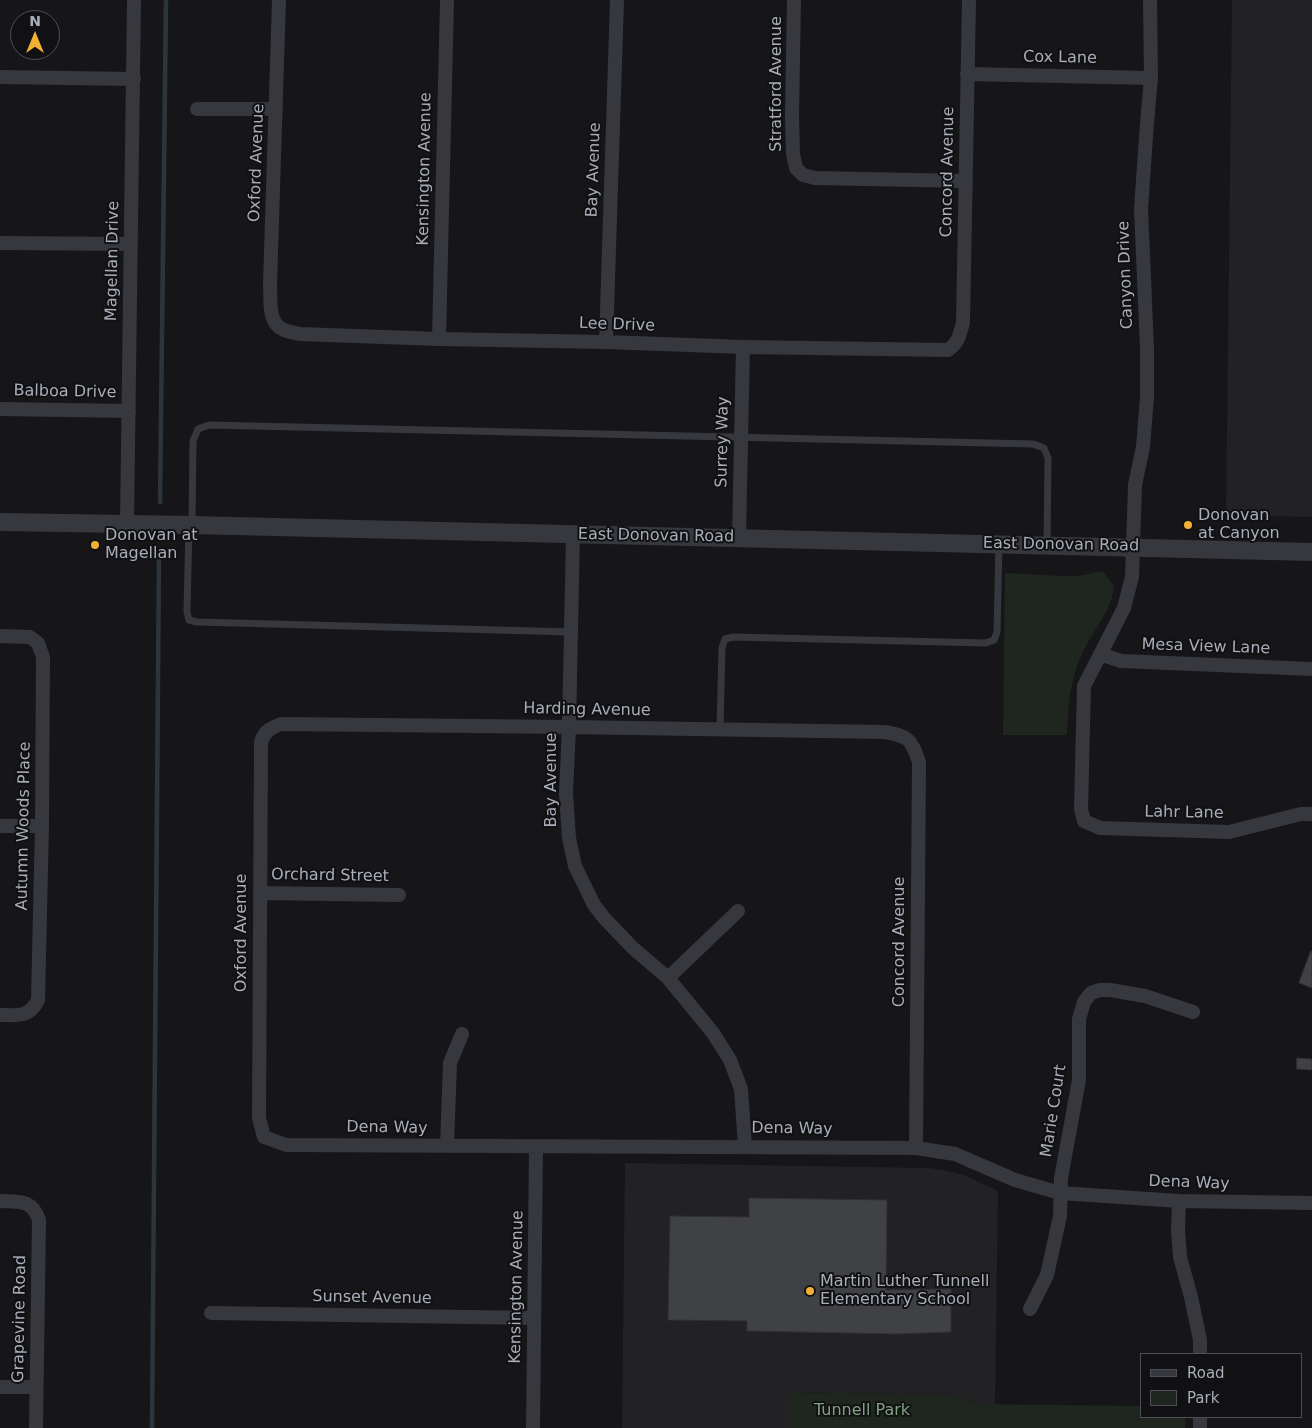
<!DOCTYPE html>
<style>
body{margin:0}
#map{position:relative;width:1312px;height:1428px;overflow:hidden;background:#161618;font-family:"DejaVu Sans",sans-serif}
canvas{display:block}
.legend{position:absolute;left:1140px;top:1353px;width:162px;height:65px;box-sizing:border-box;background:#111113;border:1px solid #4d4f55;margin:0;padding:6px 9px;list-style:none;font-size:15px;color:#a8adb8}
.legend li{display:flex;align-items:center;gap:10px;height:25px}
.legend b{width:25px;border:1px solid #4d4f55}
.north{position:absolute;left:10px;top:10px;width:50px;height:50px;box-sizing:border-box;background:#111113;border:1px solid #4d4f55;border-radius:50%;rotate:0deg;font-size:14px;font-weight:700;line-height:20px;text-align:center;color:#a8adb8}
.north::after{content:'';display:block;margin:auto;width:18px;height:22px;background:#f2b134;clip-path:polygon(50% 0,100% 100%,50% 72%,0 100%)}
</style>
<div id="map">
<canvas width="1312" height="1428"></canvas>
<ul class="legend">
<li><b style="height:6px;background:#37383d"></b>Road</li>
<li><b style="height:14px;background:#1e261f"></b>Park</li>
</ul>
<div class="north">N</div>
</div>
<script>
const ctx = document.querySelector('canvas').getContext('2d');
ctx.lineJoin = 'round';
function paint(path, color) { ctx.fillStyle = color; ctx.fill(path, 'evenodd'); }
function trace(path, color, width, dash) { ctx.strokeStyle = color; ctx.lineWidth = width; ctx.lineCap = dash ? 'butt' : 'round'; ctx.setLineDash(dash || []); ctx.stroke(path); }
function write(font, color, halo, rows, align = 'center') {
  ctx.font = font + ' "DejaVu Sans",sans-serif'; ctx.lineWidth = 4; ctx.setLineDash([]); ctx.textBaseline = 'middle'; ctx.strokeStyle = halo; ctx.fillStyle = color; for (const [text, x, y, turn = 0] of rows) {
    ctx.save(); ctx.translate(x, y); ctx.rotate((+turn || 0) * Math.PI / 180); ctx.textAlign = isNaN(turn) ? turn : align; if (halo) ctx.strokeText(text, 0, 0); ctx.fillText(text, 0, 0); ctx.restore();
  }
}
paint(new Path2D(`
 M1232,0H1312V517L1226,515Z
 M625,1163L928,1168L943,1170L964,1175L998,1191L995,1404H976L953,1395L787,1392V1428H622Z`), '#222225');
paint(new Path2D(`
 M1103,571L1114,586C1112,611 1093,630 1083,652C1070,678 1068,706 1067,735H1003L1005,573L1064,576H1078Z
 M787,1392L953,1395L976,1404L1141,1406V1417H1185V1428H787Z`), '#1e261f');
trace(new Path2D(`
 M160,502L166,0
 M152,1428L159,553`), '#2c353c', 4.5);
const building = new Path2D(`
 M1311,951L1312,952V988L1299,983Z
 M1297,1058L1312,1059V1070L1297,1069Z
 M749,1198L887,1200L886,1290L951,1289V1332L897,1334L747,1331V1321L668,1320L670,1216L749,1217Z`);
paint(building, '#404145');
trace(building, '#303034', 1);
trace(new Path2D(`
 M192,524L193,441L198,429L209,425L1033,444L1044,448L1048,458L1047,545
 M189,525L187,612L189,620L197,622L572,632
 M720,729L722,648L725,639L733,637L986,643L994,640L997,632L999,544`), '#37383d', 7);
trace(new Path2D(`
 M279,0L270,284C271,299 267,323 284,330C289,332 295,333 300,334L439,339L606,342L743,347L948,350C959,342 959,336 963,323L969,0
 M794,0L792,117L793,154L796,168L803,175L815,178L965,181
 M1150,0L1151,78L1147,123L1141,209L1147,348V397L1143,447L1135,485L1132,577L1124,608L1084,686L1081,809L1084,821L1100,828L1229,832L1301,814H1312
 M967,74L1151,78
 M0,77L134,79
 M197,109H276
 M0,243L131,244
 M439,339L447,0
 M606,342L617,0
 M0,409L129,411
 M127,523L134,0
 M573,534L569,727L566,793L569,838L575,866L594,905L605,919L634,949L668,978L713,1033L730,1060L741,1089L745,1146
 M739,538L743,347
 M0,636L30,637L38,643L43,657L42,826L38,1000C29,1018 18,1015 0,1015
 M1100,654L1121,661L1312,669
 M0,826H42
 M260,893L399,895
 M668,978L738,911
 M447,1146L450,1063L462,1034
 M916,1148L919,762C911,739 909,736 884,732L569,727L281,724C271,728 264,731 261,742L259,1118L264,1137L286,1145L916,1148L955,1154L1015,1180L1060,1193L1179,1201L1312,1203
 M0,1201C19,1202 32,1199 39,1220L36,1428
 M1179,1201L1178,1230L1180,1257L1191,1297L1200,1340V1354
 M1030,1309L1047,1275L1060,1216L1061,1178L1079,1080V1019L1084,1002L1091,993L1100,990H1110L1145,996L1193,1012
 M211,1313L534,1318
 M0,1387H36
 M1200,1417V1428
 M533,1428L536,1147`), '#37383d', 14);
trace(new Path2D(`
 M0,522L192,525L1312,552`), '#37383d', 18);
for (const [x, y, r, color] of [
 [1188,525,5,"#f2b134"],
 [95,545,5,"#f2b134"],
 [810,1291,5,"#f2b134"]
]) { const dot = new Path2D(); dot.arc(x, y, r, 0, 2 * Math.PI); ctx.fillStyle = color; ctx.fill(dot); trace(dot, '#111113', 2); }
write('16px', '#a8adb8', '#111113', [
 ["Cox Lane",1060,58,1],
 ["Stratford Avenue",777,84,-90],
 ["Oxford Avenue",257,163,-88],
 ["Kensington Avenue",425,169,-89],
 ["Bay Avenue",594,170,-88],
 ["Concord Avenue",948,172,-89],
 ["Magellan Drive",113,261,-89],
 ["Canyon Drive",1126,275,-92],
 ["Lee Drive",617,325,2],
 ["Balboa Drive",65,392,1],
 ["Surrey Way",723,442,-89],
 ["East Donovan Road",656,536,1],
 ["East Donovan Road",1061,545,1],
 ["Mesa View Lane",1206,647,2],
 ["Harding Avenue",587,710,1],
 ["Bay Avenue",552,780,-90],
 ["Lahr Lane",1184,813,1],
 ["Autumn Woods Place",24,826,-89],
 ["Orchard Street",330,876,1],
 ["Oxford Avenue",242,933,-90],
 ["Concord Avenue",900,942,-90],
 ["Marie Court",1054,1111,-81],
 ["Dena Way",387,1128,1],
 ["Dena Way",792,1129,1],
 ["Dena Way",1189,1183,2],
 ["Kensington Avenue",517,1287,-89],
 ["Sunset Avenue",372,1298,1],
 ["Grapevine Road",20,1319,-89]
]);
write('16px', '#a8adb8', '#111113', [
 ["Donovan",1198,516],
 ["at Canyon",1198,534],
 ["Donovan at",105,536],
 ["Magellan",105,554],
 ["Martin Luther Tunnell",820,1282],
 ["Elementary School",820,1300]
], 'left');
write('16px', '#7fa381', '#111113', [
 ["Tunnell Park",862,1411]
]);
</script>
